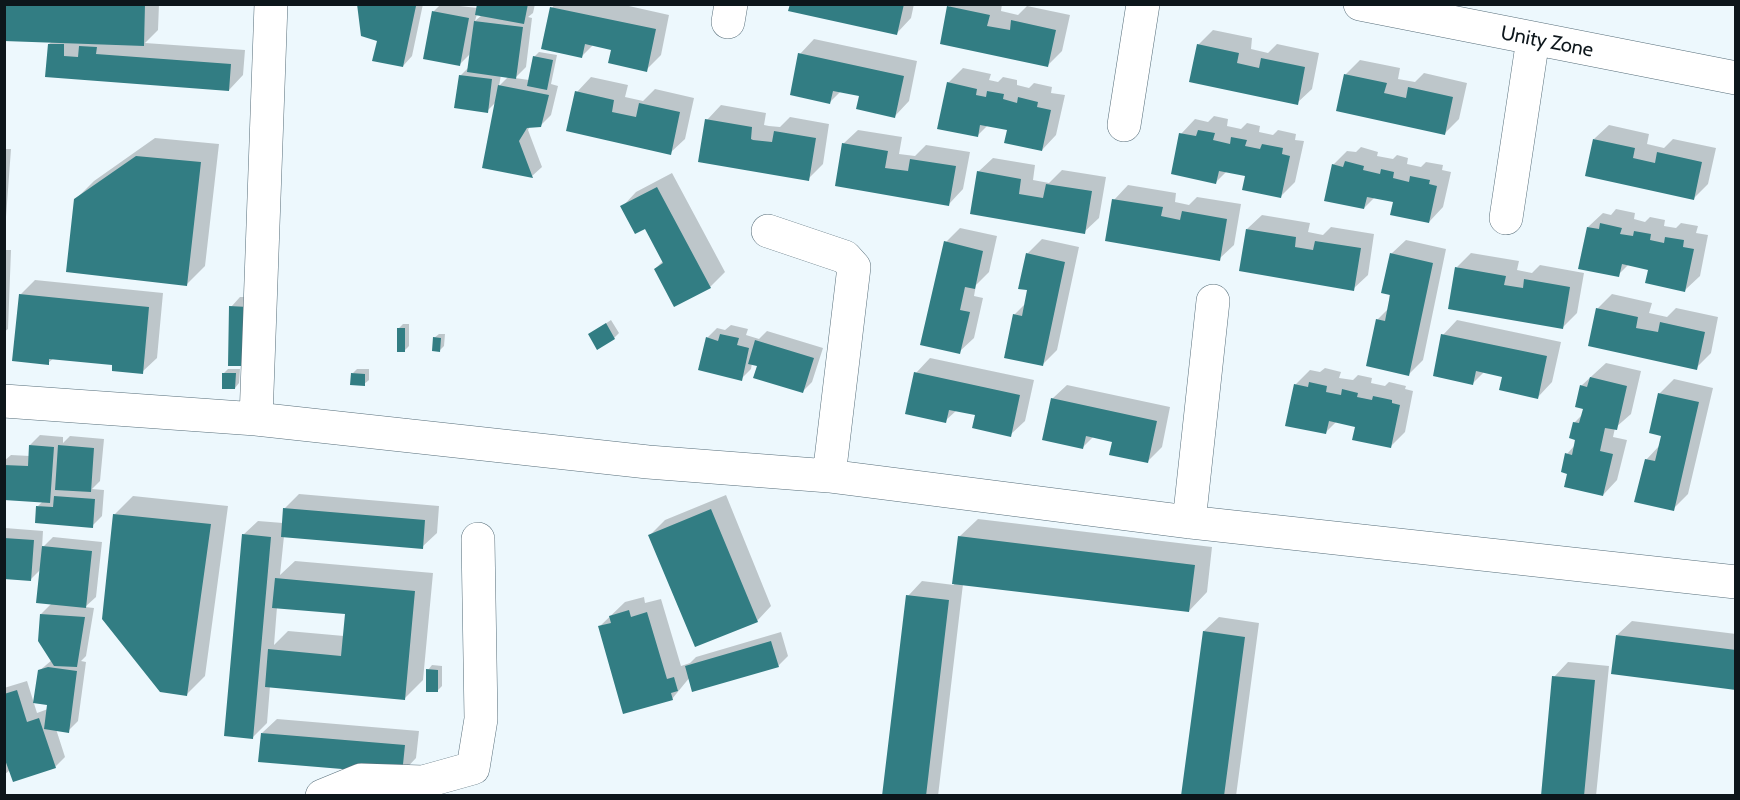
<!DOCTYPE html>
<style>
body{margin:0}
#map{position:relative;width:1740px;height:800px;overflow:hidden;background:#edf8fd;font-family:Cabin,sans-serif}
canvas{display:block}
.frame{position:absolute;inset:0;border:6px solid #0d161b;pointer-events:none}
</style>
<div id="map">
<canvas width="1740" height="800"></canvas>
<div class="frame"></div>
</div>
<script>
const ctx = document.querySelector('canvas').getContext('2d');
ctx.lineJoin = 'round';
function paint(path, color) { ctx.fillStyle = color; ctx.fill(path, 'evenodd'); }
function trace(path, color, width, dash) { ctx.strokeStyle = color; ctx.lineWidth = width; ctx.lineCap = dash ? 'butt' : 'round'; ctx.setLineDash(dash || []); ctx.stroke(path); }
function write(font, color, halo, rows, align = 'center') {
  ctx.font = font + ' Cabin,sans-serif'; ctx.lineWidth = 4.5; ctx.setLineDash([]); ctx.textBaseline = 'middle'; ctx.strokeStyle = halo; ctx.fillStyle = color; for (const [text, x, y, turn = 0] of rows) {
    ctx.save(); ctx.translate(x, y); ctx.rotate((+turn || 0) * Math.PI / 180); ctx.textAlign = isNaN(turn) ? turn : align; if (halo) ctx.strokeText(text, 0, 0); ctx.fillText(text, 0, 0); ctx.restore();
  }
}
paint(new Path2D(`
 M4,4H159L158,30L145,43L245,50L243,75L229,90L47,76L49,44L52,41Z
 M359,4H423L412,56L403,66L378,40Z
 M441,4L478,8L479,4H535L533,13L528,17L532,18L526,67L515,78L529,80L534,57L539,52L557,55L551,84L558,86L551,115L541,125L530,126L528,130L542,167L532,176L496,102L487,111L460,76L469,67L471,53L460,64L425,58L434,11ZM477,14L482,15L475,21ZM501,75L509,76L499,86Z
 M555,4H620L669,15L661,55L646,70L612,49L593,45L582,56L552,8Z
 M791,4H914L911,18L897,33Z
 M951,4H1002L1001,11L1018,15L1027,6L1070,15L1062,51L1048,65L949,7Z
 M1213,30L1252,38L1251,49L1268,53L1277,44L1319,53L1312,89L1297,103L1198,45Z
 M814,39L917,61L909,101L895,116L861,95L841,91L830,102L800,54Z
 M1360,60L1400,68L1398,79L1415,82L1424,73L1467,83L1459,119L1445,133L1338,110L1346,74Z
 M963,68L991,74L989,80L998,82L1003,77L1017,80V85L1029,88L1034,83L1052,87L1051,93L1065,95L1056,135L1042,150L1008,129L988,125L977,136L948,83Z
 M591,77L628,85L625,97L643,101L655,89L694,98L685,139L670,153L577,92Z
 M721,105L766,113L764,125L769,126L780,127L790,117L829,124L823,164L808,179L707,120Z
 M1214,116L1228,119L1227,126L1241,129L1247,123L1260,126L1259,132L1273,135L1278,130L1296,134L1295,140L1304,141L1295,182L1281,196L1247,175L1227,171L1216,182L1181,134L1195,119L1208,122Z
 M1609,125L1649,134L1647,144L1664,148L1673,139L1716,148L1708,184L1694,198L1594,139Z
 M858,130L902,137L899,154L915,156L926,145L970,152L963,189L949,204L836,185L843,144Z
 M155,138L219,144L205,266L186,285L75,200L94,181Z
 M1361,147L1378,152L1377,156L1393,159L1397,155L1408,158L1407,164L1421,167L1426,162L1443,165L1442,170L1451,172L1443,207L1429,222L1395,201L1375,197L1364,208L1333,165L1347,151L1356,152Z
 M4,149H11L4,244Z
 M993,158L1035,165L1033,180L1049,183L1062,170L1106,177L1099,218L1084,232L978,172Z
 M672,173L725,272L710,287L675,305L655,269L663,261L645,227L622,207L636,192Z
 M1128,185L1176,193L1175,202L1189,205L1197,197L1241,204L1234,245L1219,259L1114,200Z
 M1616,209L1635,213L1634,219L1645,222L1650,217L1665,220L1664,226L1676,228L1681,223L1698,226L1696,233L1708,235L1700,276L1685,290L1650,268L1629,264L1618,275L1588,227L1603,213L1611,215Z
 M1262,215L1310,223L1308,232L1323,235L1331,227L1374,234L1368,275L1353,289L1247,229Z
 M960,228L997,236L989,272L976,285L974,296L983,298L974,338L959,352L946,242Z
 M1042,239L1079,247L1057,350L1043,364L1014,315L1026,303L1029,289L1027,254Z
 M1406,240L1446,249L1423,360L1409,374L1377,320L1389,308L1391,254Z
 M4,250H11L8,329L4,332Z
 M1471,253L1519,261L1517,270L1532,273L1540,265L1584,273L1577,313L1563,327L1457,267Z
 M35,280L163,293L157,358L142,372L113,364L54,358L48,363L20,295Z
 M1612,294L1652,303L1649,313L1667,317L1676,308L1718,317L1711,353L1696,368L1597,309Z
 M240,297H257L256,355L231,307Z
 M611,320L619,333L614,338L590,334Z
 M1457,320L1561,342L1552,382L1538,397L1504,376L1484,372L1473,383L1443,335Z
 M403,324H409V346L404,351L398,329Z
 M731,325L748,329L746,335L759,339L767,331L823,348L812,382L802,392L752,363L751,369L741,379L707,338L717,328L725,330Z
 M439,334H445L444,346L439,351L434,338Z
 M930,358L1034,380L1025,421L1010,435L977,414L957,410L945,421L916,373Z
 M1606,363L1641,371L1631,414L1615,428L1613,437L1627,440L1617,480L1603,495L1569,473L1567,454L1575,445L1574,423L1583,414L1584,408L1581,386Z
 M1325,368L1341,372L1339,378L1353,380L1358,375L1372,378L1371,383L1385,386L1389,382L1406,386L1405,389L1413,391L1405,432L1390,447L1357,426L1337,421L1325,433L1295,385L1310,370L1320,372Z
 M228,369H240L239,383L235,388L224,373Z
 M357,369H369V380L364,384L353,373Z
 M1674,379L1713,388L1688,494L1673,509L1646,460L1660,445L1663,435L1660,393Z
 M1067,385L1170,407L1162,447L1147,462L1114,441L1094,436L1082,448L1052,399Z
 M40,435L63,437V443L70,436L104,439L100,481L92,489L104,490L102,516L92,526L38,506L43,501L4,499V461L11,455L30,456V445Z
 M299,494L439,506L437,533L422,547L284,536L280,575L295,561L433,573L423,680L405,698L270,686L267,723L253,737L243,535L258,521L283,523L284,509ZM277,607L346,613L344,636L288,631L274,645Z
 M726,495L771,606L757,621L650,535L665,520Z
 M133,496L228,506L205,676L186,695L114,515Z
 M978,519L1212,547L1207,592L1189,611L963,584L938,796H884L908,596L922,581L954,585L959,537Z
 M5,528L43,531L42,548L53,537L102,542L96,597L85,607L94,608L86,656L81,661L86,662L78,721L68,731L56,729L65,757L55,767L10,770L4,775V688L27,681L37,713L48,709L39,671L52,660L41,614L52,603L41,569L31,579L4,577Z
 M644,597L645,603L661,599L681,666L690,663L696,657L781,632L788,656L778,666L690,677L672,699L599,627L625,602Z
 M1219,617L1259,623L1236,796H1182L1204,631Z
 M1632,621L1736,634V689L1617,635Z
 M1568,662L1609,666L1596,796H1542L1554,677Z
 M432,665L442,666V686L437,691L428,670Z
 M277,719L419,731L416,758L402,773L262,733Z`), '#0003');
paint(new Path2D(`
 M4,4H145L144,46L4,41Z
 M357,4L416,6L403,67L372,61L377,41L361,36Z
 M477,4H528L524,24L475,15Z
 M790,4H904L897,35L788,11Z
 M947,6L990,15L987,26L1010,30L1011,20L1056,30L1048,67L940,44Z
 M550,7L656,29L647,72L608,63L611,50L585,44L582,58L541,49Z
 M432,11L469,18L460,66L423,59Z
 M474,21L523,27L516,79L467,72Z
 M48,44H64V56L78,57L79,46L97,47L96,54L231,64L229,91L45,77Z
 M1197,44L1239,53L1237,63L1259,68L1261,58L1305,67L1298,105L1189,82Z
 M798,53L904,76L895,118L856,109L859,96L833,91L830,104L790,95Z
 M533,56L553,60L547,90L527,86Z
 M1344,74L1387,83L1384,93L1406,98L1408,87L1453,97L1445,135L1336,111Z
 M459,75L492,79L488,113L454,108Z
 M947,82L977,89L976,95L986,97L987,91L1004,94L1003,99L1017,103L1018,97L1038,102L1037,107L1051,110L1042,151L1004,143L1007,130L980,125L978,137L937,129Z
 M498,85L549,95L541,127L527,128L519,141L533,178L482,168Z
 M575,91L614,100L612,112L636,117L639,103L680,112L671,155L566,131Z
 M705,119L752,127L751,139L753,140L772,142L774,131L816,138L809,181L698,162Z
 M1198,130L1215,133L1213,140L1230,144L1231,137L1247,140L1245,146L1260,149L1262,144L1283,148L1282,154L1290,156L1281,198L1242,190L1245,176L1219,171L1216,184L1171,174L1179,133L1196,136Z
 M1593,139L1635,148L1633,158L1655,163L1657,152L1702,162L1694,200L1585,176Z
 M842,143L888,151L885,168L908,171L910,159L956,166L949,206L835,186Z
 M136,156L201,162L187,286L66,272L74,199Z
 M1345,161L1364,166L1363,170L1380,174L1381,169L1394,172L1393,178L1409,182L1410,176L1430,180L1429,184L1437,186L1429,223L1390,215L1393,202L1367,197L1364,209L1324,201L1332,164L1343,167Z
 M977,171L1021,179L1019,194L1043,198L1046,184L1092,191L1085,234L970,214Z
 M657,187L711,288L674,307L654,269L663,263L645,229L635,234L620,206Z
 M1112,199L1163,207L1161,216L1180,220L1182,211L1227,219L1220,261L1105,241Z
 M1600,223L1622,228L1620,234L1633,236L1634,231L1651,234L1650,240L1664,243L1665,237L1684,240L1683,247L1694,249L1685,292L1645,283L1648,270L1622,264L1619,277L1578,269L1587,227L1599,229Z
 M1246,229L1296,237L1295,247L1313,250L1315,241L1361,248L1354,291L1239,271Z
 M944,241L983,251L975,289L965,287L960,310L970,312L960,354L920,345Z
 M1026,253L1065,262L1043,366L1004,358L1013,314L1022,316L1027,290L1018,289Z
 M1390,253L1433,263L1409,376L1366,366L1376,319L1385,321L1390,295L1381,293Z
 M1455,267L1506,276L1504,285L1523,288L1524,279L1570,287L1563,329L1448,309Z
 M19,294L149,307L143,374L112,371V365L49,359V365L12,361Z
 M229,306L248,307L247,366H228Z
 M1596,308L1638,317L1636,328L1658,332L1660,322L1705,332L1697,370L1588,346Z
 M606,323L615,339L597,350L588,334Z
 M397,328H405V352H397Z
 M720,334L739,338L737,345L749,348L742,381L698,370L706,337L718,341Z
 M1441,334L1547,356L1538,399L1499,390L1502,377L1476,371L1473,385L1433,376Z
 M433,337L441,338L440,352L432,351Z
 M755,340L814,358L803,393L753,378L757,366L748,364Z
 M914,372L1020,395L1011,437L972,428L975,415L949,410L946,423L905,414Z
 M222,373H236L235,389H222Z
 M351,373L365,374V386L350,385Z
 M1590,377L1627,386L1617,430L1605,428L1600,451L1613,454L1603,496L1564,487L1567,474L1561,472L1565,453L1572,455L1575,440L1569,438L1573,422L1579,423L1583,409L1575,407L1580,385L1587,387Z
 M1309,382L1327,386L1326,392L1341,395L1342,389L1358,393L1357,397L1372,400L1373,396L1392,400V403L1400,405L1391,448L1352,440L1355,427L1329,421L1326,434L1285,426L1294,384L1308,387Z
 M1658,393L1699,402L1674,511L1634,502L1645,459L1655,461L1661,436L1649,433Z
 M1051,398L1157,421L1148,463L1109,455L1112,442L1086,436L1083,449L1042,440Z
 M29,445L54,447L50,503L4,500V465L28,466Z
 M58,445L94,448L91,492L55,490Z
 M54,496L95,499L93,528L35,523L36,506L53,507Z
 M283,508L425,520L423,549L281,537Z
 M711,509L758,622L695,647L648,535Z
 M113,514L211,524L187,696L160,692L102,619Z
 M242,534L271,537L253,739L224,736Z
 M958,536L1195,565L1189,612L952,584Z
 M4,538L34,540L31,581L4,579Z
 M42,546L92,551L86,608L36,603Z
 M275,578L415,591L405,700L265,687L268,649L341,656L345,614L272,608Z
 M906,595L949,600L926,796H882Z
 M629,610L631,617L647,612L667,679L674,677L678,691L671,693L673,700L623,714L598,626L611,623L609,616Z
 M40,614L85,617L77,667L54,666L38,641Z
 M1203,631L1245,637L1224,796H1181Z
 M1616,635L1736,650V690L1611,674Z
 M771,641L779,667L692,692L685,666Z
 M48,667L77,671L69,733L44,729L47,705L33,703L38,670Z
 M426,669L438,670V692H426Z
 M1552,676L1595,680L1584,796H1541Z
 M17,690L27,722L39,718L56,768L13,782L4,757V694Z
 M261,733L405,745L402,774L258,762Z`), '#327d83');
const minor = new Path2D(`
 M1360,4L1736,78
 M728,22L731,4
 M1124,125L1143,4
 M1506,218L1533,39
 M768,231L845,257L854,267L829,476
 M4,401L256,419L648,462L829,476L1189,522L1736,582
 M256,419L271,4
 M1189,522L1213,301
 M322,796L361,780L423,782L473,768L481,719L478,539`);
trace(minor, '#576e7a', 34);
trace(minor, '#fff', 33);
write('20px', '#0d161b', '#fff', [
 ["Unity Zone",1547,42,11]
]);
</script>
